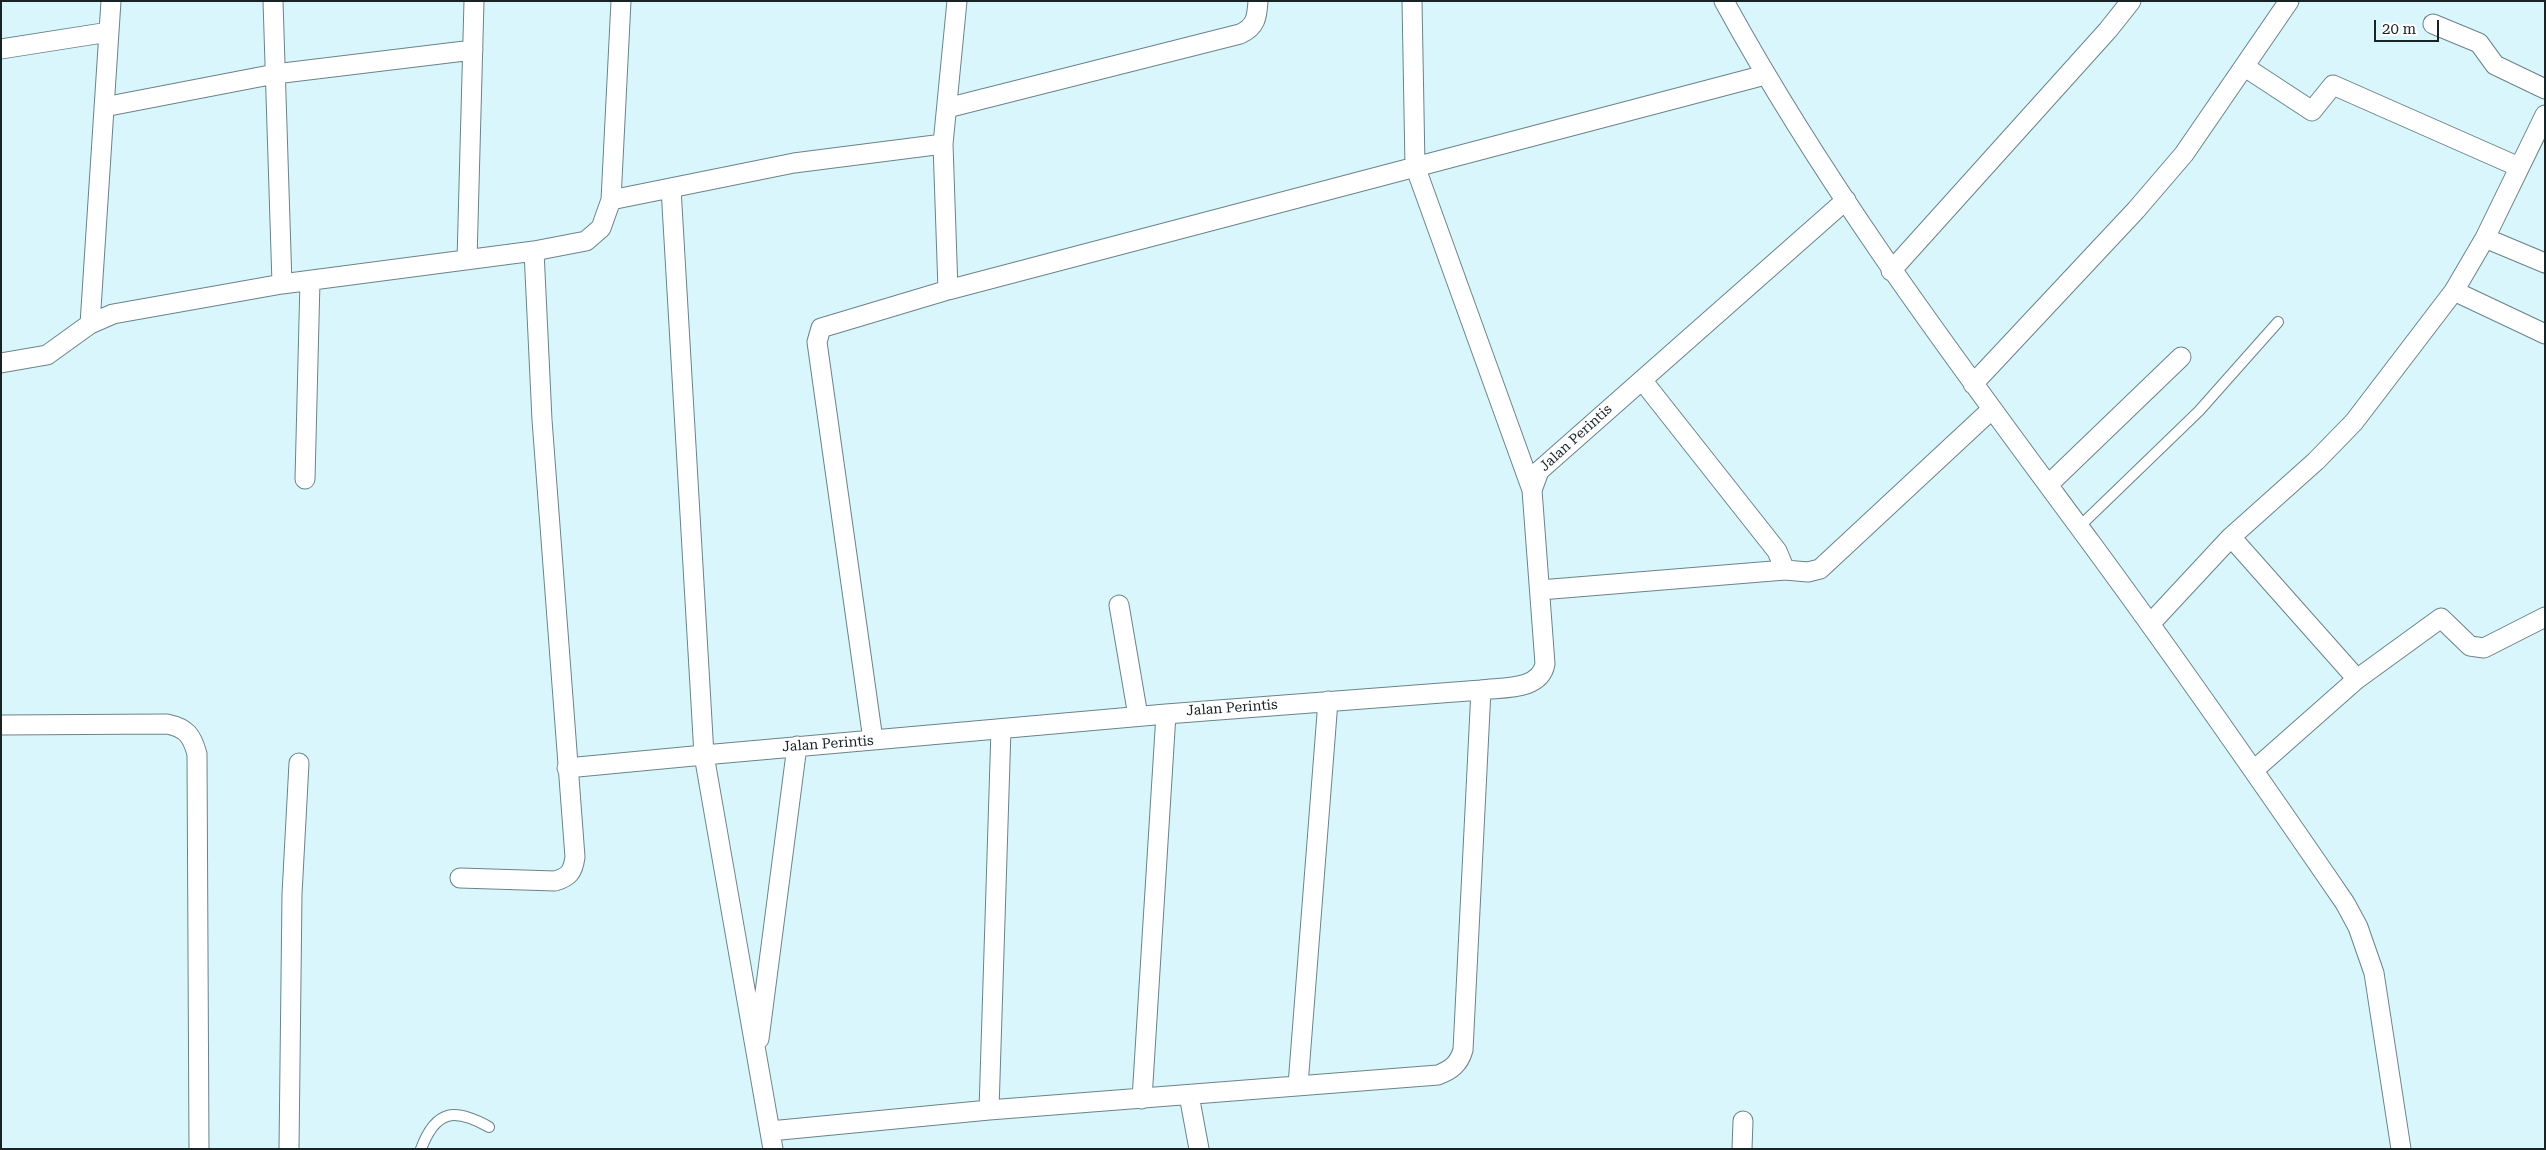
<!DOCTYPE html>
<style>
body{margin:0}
#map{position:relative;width:2546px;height:1150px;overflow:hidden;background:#daf6fd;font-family:"Roboto Serif",serif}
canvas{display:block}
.frame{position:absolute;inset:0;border:2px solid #182325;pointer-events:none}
.scale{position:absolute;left:2374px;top:20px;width:65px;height:22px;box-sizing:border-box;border:2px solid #182325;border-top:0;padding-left:6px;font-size:15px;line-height:18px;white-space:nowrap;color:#182325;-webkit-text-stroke:4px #fff;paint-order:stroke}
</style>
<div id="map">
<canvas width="2546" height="1150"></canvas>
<div class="frame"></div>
<div class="scale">20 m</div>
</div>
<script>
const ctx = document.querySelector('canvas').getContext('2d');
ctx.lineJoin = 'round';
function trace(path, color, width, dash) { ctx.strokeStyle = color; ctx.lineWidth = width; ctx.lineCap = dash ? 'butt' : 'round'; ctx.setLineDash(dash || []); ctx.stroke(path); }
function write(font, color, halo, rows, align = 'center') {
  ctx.font = font + ' "Roboto Serif",serif'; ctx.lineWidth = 4; ctx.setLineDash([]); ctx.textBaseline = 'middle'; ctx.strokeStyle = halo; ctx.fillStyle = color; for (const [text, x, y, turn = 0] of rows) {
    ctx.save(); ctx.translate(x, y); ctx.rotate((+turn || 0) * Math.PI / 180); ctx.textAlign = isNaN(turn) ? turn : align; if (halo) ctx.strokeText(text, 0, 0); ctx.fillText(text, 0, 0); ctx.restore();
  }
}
const service = new Path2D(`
 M2079,527L2199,411L2278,322
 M421,1149C436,1109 455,1108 489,1127`);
const minor = new Path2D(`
 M273,1L282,284
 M1412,1L1415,166L1532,490
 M1724,1C1829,193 1961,367 2091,543C2178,661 2262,782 2345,903L2358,927L2374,973L2401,1149
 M2433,24L2479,43L2495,65L2545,89
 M1,49L109,32
 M2245,67L2312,111L2333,85L2519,167
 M104,107L275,74L473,50
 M947,108L1240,34C1256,27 1257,17 1258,1
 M611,200L794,163L943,144
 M2485,238L2545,263
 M467,260L474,1
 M1891,271L2108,30L2131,1
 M948,290L943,144L957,1
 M2454,291L2545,334
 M90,324L111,1
 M1,363L47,355L90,324L113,314L282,284L534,251L586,241L601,228L611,200L621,1
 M1642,380L1777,551L1785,570
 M1973,384L2136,210L2184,154L2289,1
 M305,479L310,281
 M2048,485L2181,357
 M2231,537L2357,679
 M1540,590L1785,570L1808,572L1820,569L1991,410
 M1119,605L1138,716
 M2150,624L2231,537L2316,461L2354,422L2454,291L2485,238L2545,115
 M1,725L167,724C187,728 192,736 197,754L199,1149
 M873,740L817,342L821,328L948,290L1765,75
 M567,768L704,755L671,188
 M2254,770L2357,679L2441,618L2470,646L2484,648L2545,617
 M460,878L555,881C569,877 573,872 575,857L542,420L534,251
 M759,1039L797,746
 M1298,1085L1328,701
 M1189,1095L1199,1149
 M1142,1099L1166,714
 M989,1110L1001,729
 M770,1131L989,1110L1438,1075C1451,1070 1459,1064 1463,1050L1481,690
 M289,1149L292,894L299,763
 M773,1149L704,755L1166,714L1481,690C1502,687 1540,691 1545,664L1532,490L1539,471L1846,200
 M1742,1149L1743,1121`);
trace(service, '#6a8389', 12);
trace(minor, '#6a8389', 21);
trace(service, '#fff', 10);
trace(minor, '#fff', 19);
write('14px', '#182325', '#fff', [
 ["Jalan Perintis",1576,438,-42],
 ["Jalan Perintis",1232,708,-4],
 ["Jalan Perintis",828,744,-4]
]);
</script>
